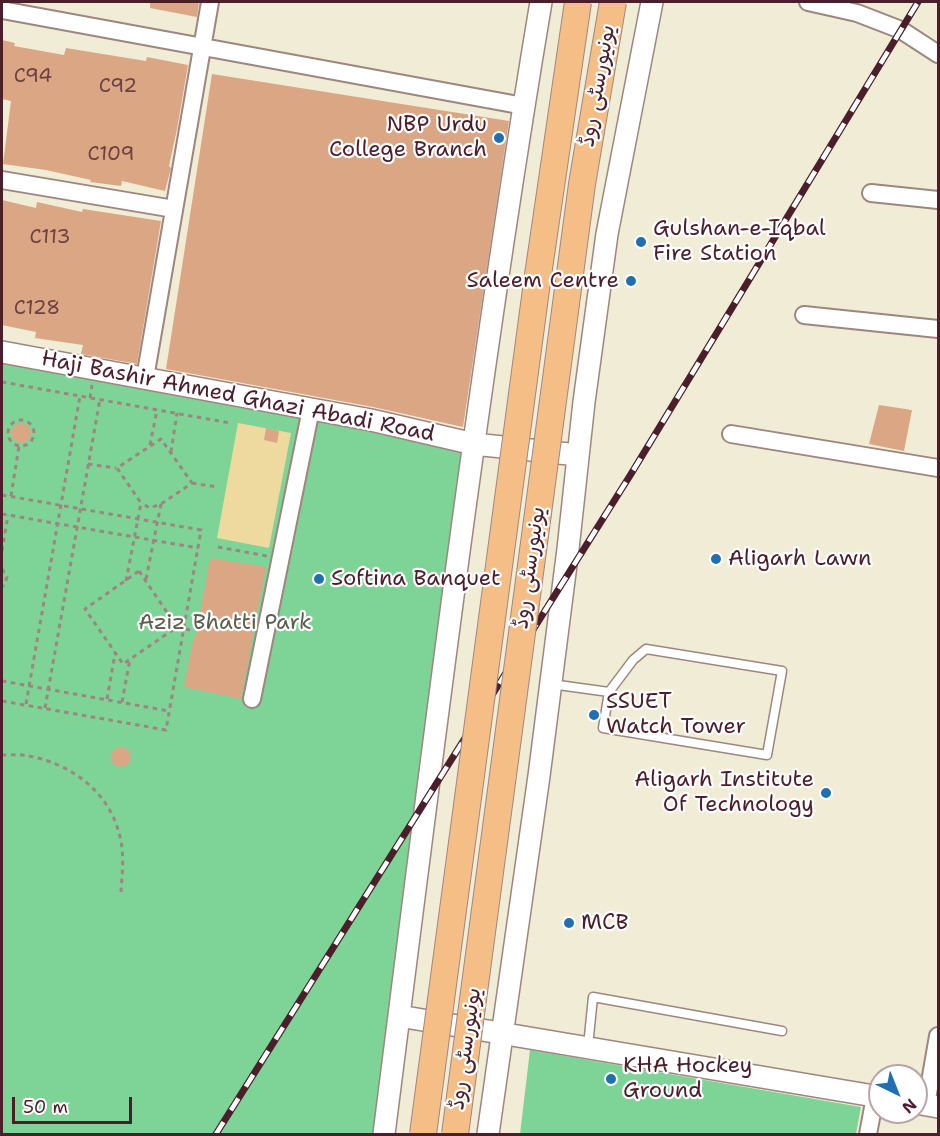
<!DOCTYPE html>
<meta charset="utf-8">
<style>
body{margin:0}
#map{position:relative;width:940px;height:1136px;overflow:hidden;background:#f1ecd6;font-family:"Shantell Sans",sans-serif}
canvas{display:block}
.frame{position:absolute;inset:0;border:3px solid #4a1f2b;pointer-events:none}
.north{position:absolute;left:868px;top:1064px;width:60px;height:60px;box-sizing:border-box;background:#fff;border:2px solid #b7a5aa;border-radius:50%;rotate:137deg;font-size:16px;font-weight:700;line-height:24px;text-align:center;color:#4a1f2b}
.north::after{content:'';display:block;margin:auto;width:21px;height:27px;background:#1f6fb2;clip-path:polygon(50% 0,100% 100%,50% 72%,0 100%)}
.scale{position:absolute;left:12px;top:1097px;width:120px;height:27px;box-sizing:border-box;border:3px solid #4a1f2b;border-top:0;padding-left:8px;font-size:18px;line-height:21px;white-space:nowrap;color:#4a1f2b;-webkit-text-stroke:4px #fff;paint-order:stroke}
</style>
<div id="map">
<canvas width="940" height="1136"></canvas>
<div class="frame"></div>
<div class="north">N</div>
<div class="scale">50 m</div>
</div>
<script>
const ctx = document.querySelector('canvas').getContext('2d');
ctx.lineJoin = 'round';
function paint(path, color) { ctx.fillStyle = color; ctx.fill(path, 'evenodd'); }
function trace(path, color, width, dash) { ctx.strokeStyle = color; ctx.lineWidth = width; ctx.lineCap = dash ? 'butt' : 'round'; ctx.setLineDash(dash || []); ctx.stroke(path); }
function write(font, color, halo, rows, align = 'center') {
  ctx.font = font + ' "Shantell Sans","Playpen Sans Arabic",sans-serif'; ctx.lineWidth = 4.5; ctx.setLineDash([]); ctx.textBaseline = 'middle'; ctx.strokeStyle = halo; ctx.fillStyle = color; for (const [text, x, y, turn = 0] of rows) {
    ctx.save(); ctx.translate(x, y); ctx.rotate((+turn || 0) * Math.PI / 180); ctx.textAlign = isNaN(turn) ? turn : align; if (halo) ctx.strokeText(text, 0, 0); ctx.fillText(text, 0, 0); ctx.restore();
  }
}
paint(new Path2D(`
 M2,354L474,442L385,1134H2Z
 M530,1050L861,1107L856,1134H520Z`), '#7ed396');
paint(new Path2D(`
 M238,423L291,433L269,548L217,538Z`), '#eeda9e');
paint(new Path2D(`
 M150,2H199L197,17L150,8Z
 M2,40L15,43L14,46L64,55L66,48L146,61L147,57L188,65L177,129L169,166L171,168L169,176L165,191L122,181L121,186L90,182L91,180L46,170L3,164L11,101L2,99Z
 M212,74L509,121L463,427L373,407L166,369Z
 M2,200L36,208L37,202L82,212L83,209L161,221L137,364L81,354L83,345L35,338L36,332L2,325Z
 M879,405L912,410L904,451L869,444Z
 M11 433a10 10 0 1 1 20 0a10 10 0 1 1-20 0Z
 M266,428L279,431L277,443L264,440Z
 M210,558L266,567L241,699L184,687L194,636H196Z
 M111 757a10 10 0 1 1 20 0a10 10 0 1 1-20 0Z`), '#dba683');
const service = new Path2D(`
 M551,684L609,692L633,660L646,649L782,671L767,755L603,728L609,692
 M588,1046L593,997L782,1031`);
const minor = new Path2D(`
 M808,2L857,13L901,30L938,54
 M2,10L524,106
 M2,180L174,209
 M871,193L938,200
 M804,315L938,329
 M145,378L210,2
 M731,434L938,468
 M252,699L311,409
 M926,1105L938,1036
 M868,1134L875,1097`);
const tertiary = new Path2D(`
 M2,352L371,420L474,444L578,455
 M399,1016L880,1097
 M916,1103L938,1107
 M384,1134C432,756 478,378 541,2
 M488,1134L539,776L568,549L584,402L607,234L652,2`);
trace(service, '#9e8680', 11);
trace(minor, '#9e8680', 20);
trace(tertiary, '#9e8680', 24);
trace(new Path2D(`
 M2,382L230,423
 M90,398L92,385
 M8 433a13 13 0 1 1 26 0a13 13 0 1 1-26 0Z
 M150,445L157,410
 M171,452L177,413
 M88,464L116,468
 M192,483L217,487
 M2,495L201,530L166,730L2,701
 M11,496L19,446
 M2,514L198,548
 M218,547L267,556
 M2,551L8,515
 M2,569L7,577L5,583L2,587
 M139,571L177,627L123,664L85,609Z
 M146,579L161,504
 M126,581L141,503L117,468L161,439L192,483L161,504L150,508L141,503
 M177,627L190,630
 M2,681L169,711
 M107,699L115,654
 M122,702L130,659
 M26,704L80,396
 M45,708L100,399
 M2,755C11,755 21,754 29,756C71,764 108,791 119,833C125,853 122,873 121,893`), '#9e8680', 3, [4.5, 4.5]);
trace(service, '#fff', 8);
trace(minor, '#fff', 16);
trace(tertiary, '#fff', 21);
const rail = new Path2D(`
 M216,1134L631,474L918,2`);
trace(rail, '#4a1f2b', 7);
trace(rail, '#fff', 4.5, [14]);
const primaryBridge = new Path2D(`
 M423,1134L537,282L578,2
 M455,1134L582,184L613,2`);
trace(primaryBridge, '#9e8680', 28, []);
trace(primaryBridge, '#f5be86', 26);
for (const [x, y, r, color] of [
 [499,138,6,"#1f6fb2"],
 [641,242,6,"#1f6fb2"],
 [631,281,6,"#1f6fb2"],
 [716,559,6,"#1f6fb2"],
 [319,579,6,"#1f6fb2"],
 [594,715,6,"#1f6fb2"],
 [826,793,6,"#1f6fb2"],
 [569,923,6,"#1f6fb2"],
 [611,1079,6,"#1f6fb2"]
]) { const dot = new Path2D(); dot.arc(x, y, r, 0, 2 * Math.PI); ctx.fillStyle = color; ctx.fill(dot); trace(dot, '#fff', 2); }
write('20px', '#6e4141', null, [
 ["C94",33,77],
 ["C92",118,87],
 ["C109",111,155],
 ["C113",50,238],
 ["C128",37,309]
]);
write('22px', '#4a1f2b', '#fff', [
 ["یونیورسٹی روڈ",598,86,-80],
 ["Haji Bashir Ahmed Ghazi Abadi Road",238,397,11],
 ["یونیورسٹی روڈ",530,568,-82],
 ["یونیورسٹی روڈ",466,1049,-82]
]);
write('22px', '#4a1f2b', '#fff', [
 ["NBP Urdu",487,125,"right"],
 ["College Branch",487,150,"right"],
 ["Gulshan-e-Iqbal",653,229],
 ["Fire Station",653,254],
 ["Saleem Centre",619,281,"right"],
 ["Aligarh Lawn",728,559],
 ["Softina Banquet",331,579],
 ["SSUET",606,702],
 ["Watch Tower",606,727],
 ["Aligarh Institute",814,780,"right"],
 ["Of Technology",814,805,"right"],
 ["MCB",581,923],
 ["KHA Hockey",623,1066],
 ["Ground",623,1091]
], 'left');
write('22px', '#5c5e50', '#fff', [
 ["Aziz Bhatti Park",225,623]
]);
</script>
